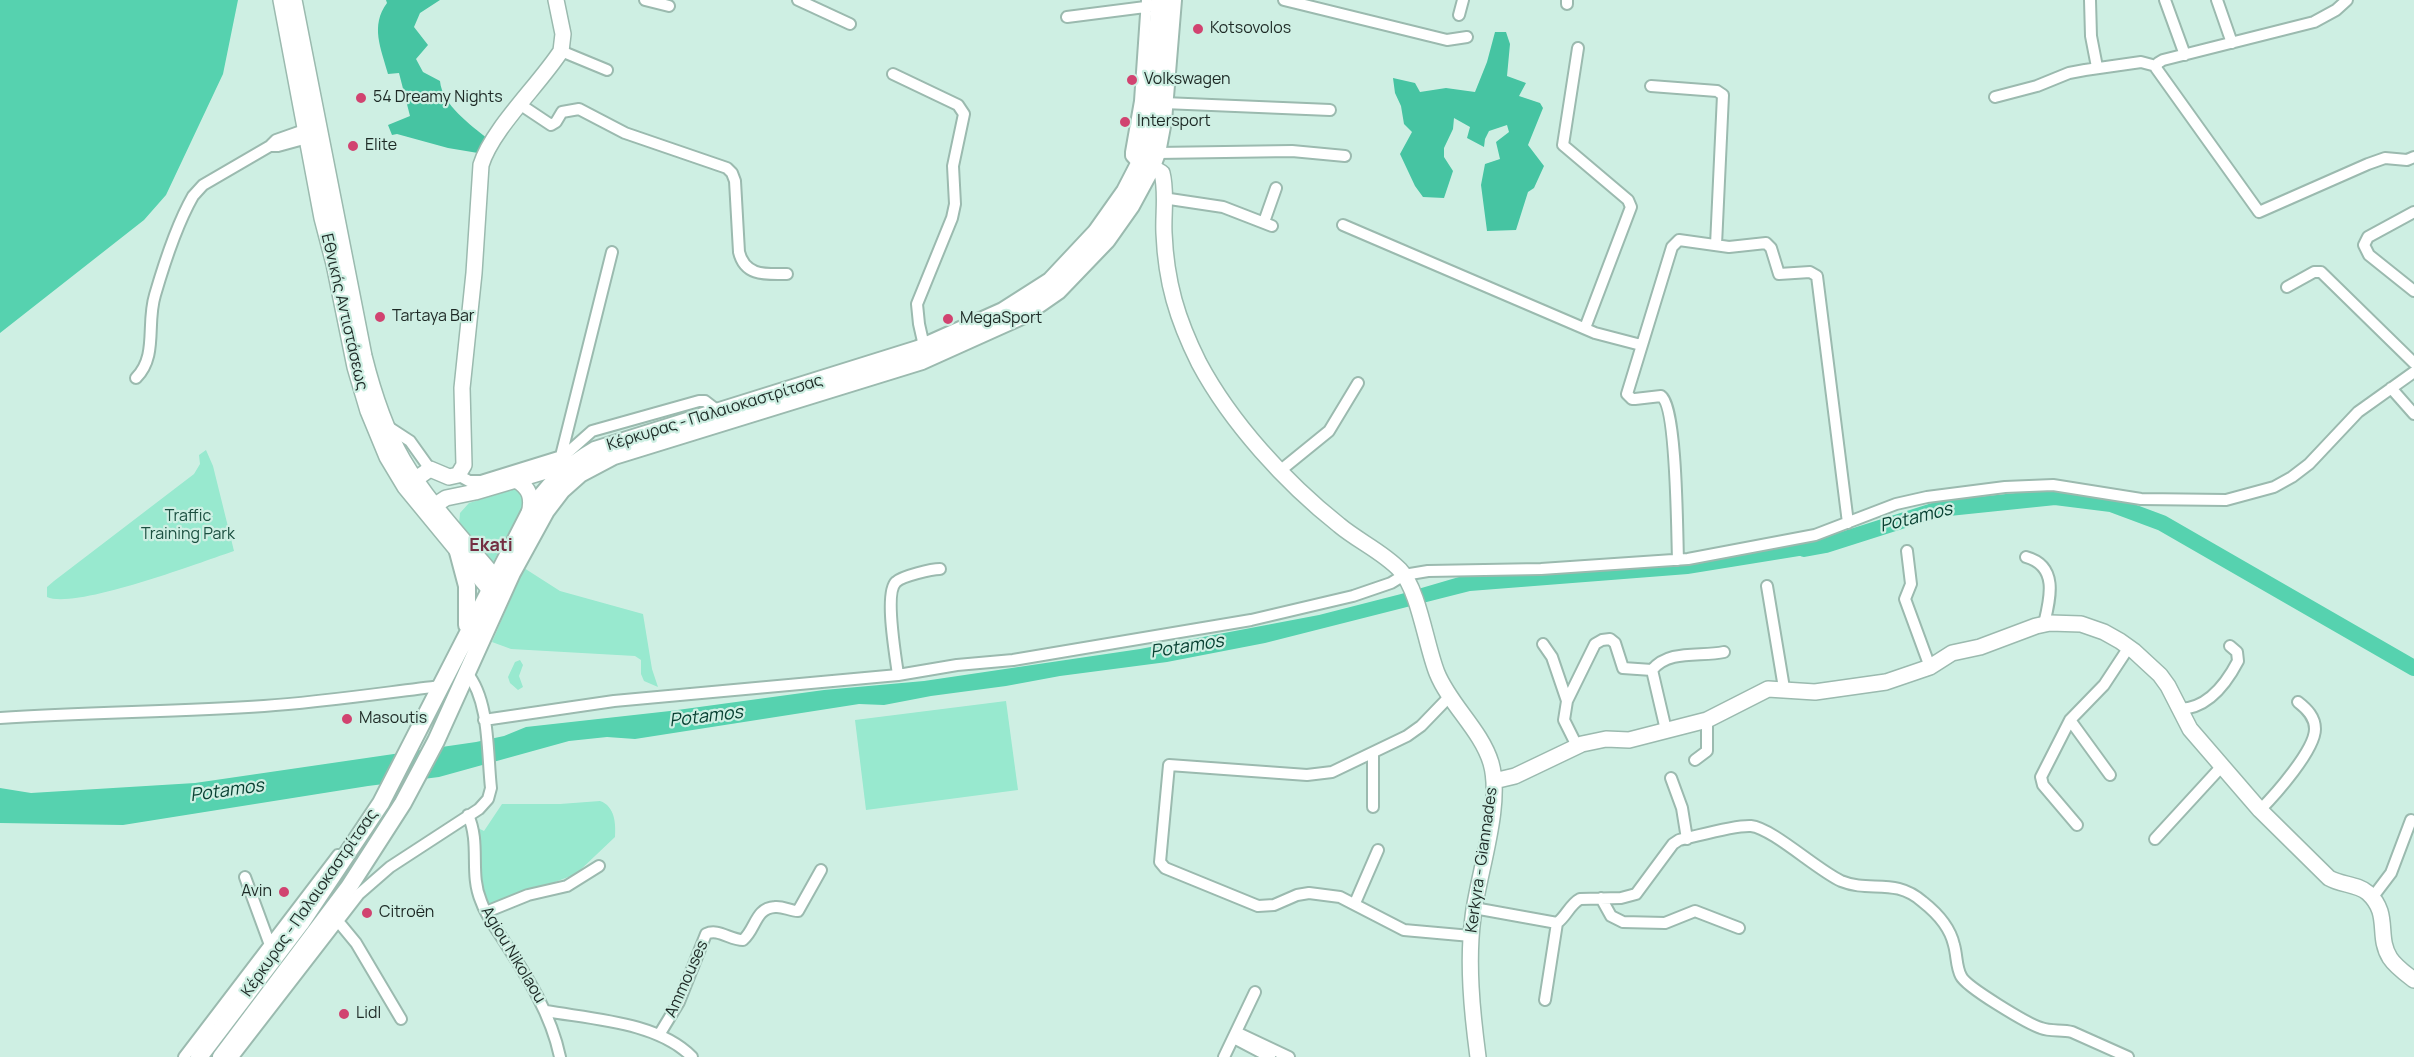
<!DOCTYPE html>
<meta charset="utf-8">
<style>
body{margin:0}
canvas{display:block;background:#ceefe3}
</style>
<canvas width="2414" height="1057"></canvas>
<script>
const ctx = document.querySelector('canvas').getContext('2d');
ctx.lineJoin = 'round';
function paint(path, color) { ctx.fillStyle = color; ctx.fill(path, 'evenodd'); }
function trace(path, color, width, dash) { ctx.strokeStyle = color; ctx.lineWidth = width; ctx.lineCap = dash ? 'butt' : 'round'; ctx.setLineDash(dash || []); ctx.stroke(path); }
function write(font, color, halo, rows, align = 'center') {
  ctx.font = font + ' Manrope,sans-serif'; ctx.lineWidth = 4.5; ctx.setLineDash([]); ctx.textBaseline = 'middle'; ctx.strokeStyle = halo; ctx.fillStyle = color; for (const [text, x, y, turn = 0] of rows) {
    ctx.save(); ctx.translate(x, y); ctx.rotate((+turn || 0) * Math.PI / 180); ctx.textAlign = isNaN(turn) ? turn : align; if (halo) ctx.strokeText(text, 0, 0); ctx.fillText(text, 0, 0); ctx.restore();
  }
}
paint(new Path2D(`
 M206,450L213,466L234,551C201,562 75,610 47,597V587L54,581L194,474L200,464L199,455Z
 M512,490H518L522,493L524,504L492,564L459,524L460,513L469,503Z
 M524,568L560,591L643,614L652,669L658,687L644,681L641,674V660L635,656L511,649L492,642Z
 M520,660L523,665L519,676L523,687L518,690L510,683L508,677L515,662Z
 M1006,701L1018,790L866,810L855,720Z
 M600,801C615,806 616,824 615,837L576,874L487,908L483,897L478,828L484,831L502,804H560Z`), '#98e9cf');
paint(new Path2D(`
 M386,0H440L420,13L414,27L428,45L416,59L423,72L440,81C442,105 471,125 488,139L484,154L448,148L397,134L392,135L388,125L410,116L399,73L388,74C381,48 370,26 387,3Z
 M1495,32H1506L1510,44L1507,76L1526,83L1519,96L1540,103L1543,108L1528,145L1544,166L1534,188L1528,192L1516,230L1487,231L1481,185L1485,164L1500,159L1496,142L1509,132L1507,125L1489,131L1485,139L1484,147L1467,138L1470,127L1454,118L1453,129L1444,148V157L1453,171L1444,198L1423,197L1415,186L1400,154L1412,132L1404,124L1401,106L1395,93L1393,78L1415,83L1420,92L1446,88L1475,92L1487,62Z`), '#46c4a2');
paint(new Path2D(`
 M0,0H238L223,74L166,195L144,220L0,333Z
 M1816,541L1826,545L1824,552L1688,574L1470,591L1265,643L1167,662L1060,676L1006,686L931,696L884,705L859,704L635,739L607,737L569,741L439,777L368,786L123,825L0,823V788L31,793L195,783L476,742L504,736L526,727L670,711L824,690L924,681L1140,649L1319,615L1401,594L1459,577L1676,563Z`), '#56d2af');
trace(new Path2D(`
 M1804,549L1826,545L1939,509L2055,497L2111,504L2162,523L2414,668`), '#56d2af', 16);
const street = new Path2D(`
 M645,0L669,6
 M798,0L850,24
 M1284,0L1447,40L1467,37
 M1567,0V4
 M2090,0L2091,36L2097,67
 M2165,0L2185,55
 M2217,0L2232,43
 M2347,0L2336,10L2314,22L2163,60L2158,63L2156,68L2259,212L2368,164L2385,158L2407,160L2414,157
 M1459,15L1463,0
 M1067,17L1153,6
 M1578,48L1563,145L1628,200L1631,207L1585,328
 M561,51L607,70
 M893,74L958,105L964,114L953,166L955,204L952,218L917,304L919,324L924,346
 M1651,86L1717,91L1723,95L1716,245
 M1995,97L2037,86L2069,73L2085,70L2141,62L2156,66
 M1164,103L1330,110
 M521,105L551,125L556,122L562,112L579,109L625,133L727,168L732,173L735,181L739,252C745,277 767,274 787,274
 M270,146H278L311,137
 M1157,153L1292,151L1345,156
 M1139,165L1131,156V152L1140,101L1147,0
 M1163,198L1223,207L1272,226
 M2414,212L2368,237L2364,245L2369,255L2414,291
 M1264,222L1276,188
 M1343,225L1595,333L1641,345
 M2287,287L2314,272H2321L2414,363
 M136,378C158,356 146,324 155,295C164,264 177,224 193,196L203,185L270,146L276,140L310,128
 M2391,388L2414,414
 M387,426L410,441L430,469
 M561,456L612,252
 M1281,470L1329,431L1358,383
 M458,475L469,481H481L565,455L592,431L699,401H705L718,411
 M1907,551L1911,584L1905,599L1930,667
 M2026,557C2059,566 2050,599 2044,624
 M1678,560C1677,535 1677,406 1661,396L1635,399H1632L1627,394L1672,247L1679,240L1729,247L1766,243L1771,248L1779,274L1810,272L1817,276L1848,523
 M1767,586L1784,688
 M1543,644L1552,657L1567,701L1564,720L1577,746
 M1652,670C1669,649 1700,657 1724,652
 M898,675C896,658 884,593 896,582C902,576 932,569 940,569
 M1449,697L1421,726L1407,736L1332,772L1307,775L1169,765L1160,862L1165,868L1258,906L1274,905L1297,895L1309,893L1340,897L1404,930L1471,936
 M1567,701L1595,644L1602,640L1610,639L1615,643L1623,668L1652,670L1666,730
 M2179,709C2208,709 2226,684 2238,661L2237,652L2230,646
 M0,718C88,712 176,712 264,706C323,702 382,693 441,686
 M484,720L614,701L898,675L957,665L1013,660L1251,620L1353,596L1391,583L1404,575L1428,571L1541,569L1688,559L1815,535L1896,504L1927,497L2005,487L2053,485L2141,499L2226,500L2274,487L2292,477L2309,464L2358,412L2414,372
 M2070,720L2110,775
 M1373,753V807
 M1695,760L1707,751V720
 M1671,778L1682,808L1687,839
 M2260,810C2275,795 2315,750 2315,729C2315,717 2307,709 2298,702
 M468,815C481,844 469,873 481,901C486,916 496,928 504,941C528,978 551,1014 560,1057
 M2077,825L2043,785L2041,777L2070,720L2104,685L2129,647
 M2155,839L2222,766
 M245,877L270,945
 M1601,898L1611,916L1623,922L1665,923L1695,911L1739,928
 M2372,898L2391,873L2411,820
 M1355,903L1378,850
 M1474,908L1557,923C1566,917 1570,904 1580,899L1621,898L1636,894L1673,844L1679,840C1698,836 1733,825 1751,826C1772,828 1817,870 1841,881C1870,893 1895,877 1923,902C1937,913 1950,927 1954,945C1957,955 1956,967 1961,976C1966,987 2028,1024 2041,1028C2051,1032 2062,1029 2072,1032L2128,1057
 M486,912L528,895L567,886L599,866
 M337,920L356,943L401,1019
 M1545,1000L1557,923
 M546,1011C591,1019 658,1022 692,1057
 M1236,1032L1289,1057
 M659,1035L679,1002L706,934C718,928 730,940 743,940C756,929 755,908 775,907C783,906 790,911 798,911L821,870
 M1234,1038L1270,1057
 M184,1057L338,855
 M233,1057L359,894L390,867L479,809L488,799L491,788C487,753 490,701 467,673
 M1224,1057L1255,992`);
const secondary = new Path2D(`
 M281,0L322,218L334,264L355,367L368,411L387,457L405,487L498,600
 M294,0L364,356C373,392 384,427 403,460C430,506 469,545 503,587
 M1142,161L1162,173C1167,192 1163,214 1164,233C1166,282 1177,319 1199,363C1231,423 1286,483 1339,525C1358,541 1383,552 1400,570C1419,590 1426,646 1437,673C1450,705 1481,730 1491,763C1503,805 1478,874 1473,917C1467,962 1472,1012 1478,1057
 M516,480C530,488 533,498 529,514
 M409,484L430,469L449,477L458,475L464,465L462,388L474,273L481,165C492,129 539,85 561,51L563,34L556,0
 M426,511L446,498L475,492L573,463
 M1494,781L1515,776L1582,744L1606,739L1629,740L1707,720L1768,689L1815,692L1886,682L1930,667L1952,653L1980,647L2036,626L2050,623L2081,624L2104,632L2120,641L2134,651L2160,675L2168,686L2190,729L2260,810L2329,878C2341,885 2358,884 2368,893C2391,914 2376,936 2390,958C2396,967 2406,974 2414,980`);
const primary = new Path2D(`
 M458,552L467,586V625
 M199,1057L301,923L381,803L529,514C546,486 567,466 595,450L918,349L1003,311L1050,281L1096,232L1125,191L1141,160L1149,121L1160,0
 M221,1057L349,887L403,803L436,741L512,573L546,511L562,490L580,474L614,456L922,361L1022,316L1058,291L1107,240L1131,206L1151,169L1157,153L1163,121L1173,0`);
trace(street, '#9bbaaf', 14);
trace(secondary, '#9bbaaf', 18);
trace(primary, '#9bbaaf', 20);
trace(street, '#fff', 10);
trace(secondary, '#fff', 15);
trace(primary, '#fff', 16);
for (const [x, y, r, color] of [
 [1198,29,6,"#d14370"],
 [1132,80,6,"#d14370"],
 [361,98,6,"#d14370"],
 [1125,122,6,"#d14370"],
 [353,146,6,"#d14370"],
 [380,317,6,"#d14370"],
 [948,319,6,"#d14370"],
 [347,719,6,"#d14370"],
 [284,892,6,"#d14370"],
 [367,913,6,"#d14370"],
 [344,1014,6,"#d14370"]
]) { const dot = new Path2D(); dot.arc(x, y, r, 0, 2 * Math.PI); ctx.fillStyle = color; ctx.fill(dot); trace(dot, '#ceefe3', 2); }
write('16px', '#1d2925', '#ceefe3', [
 ["Kotsovolos",1210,29],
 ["Volkswagen",1144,80],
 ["54 Dreamy Nights",373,98],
 ["Intersport",1137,122],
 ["Elite",365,146],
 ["Tartaya Bar",392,317],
 ["MegaSport",960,319],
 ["Masoutis",359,719],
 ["Avin",272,892,"right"],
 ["Citroën",379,913],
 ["Lidl",356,1014]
], 'left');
write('16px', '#1d2925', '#ceefe3', [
 ["Εθνικής Αντιστάσεως",344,312,77],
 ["Κέρκυρας - Παλαιοκαστρίτσας",715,413,-17],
 ["Kerkyra - Giannades",1482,860,-82],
 ["Κέρκυρας - Παλαιοκαστρίτσας",310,903,-55],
 ["Agiou Nikolaou",513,955,59],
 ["Ammouses",687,979,-66]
]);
write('16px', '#1b4f40', '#ceefe3', [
 ["Traffic",188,517],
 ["Training Park",188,535]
]);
write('italic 18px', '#084032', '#ceefe3', [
 ["Potamos",1916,518,-14],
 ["Potamos",1187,647,-9],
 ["Potamos",706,717,-7],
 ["Potamos",227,791,-8]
]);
write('bold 18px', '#742e41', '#ceefe3', [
 ["Ekati",491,546]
]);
</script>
